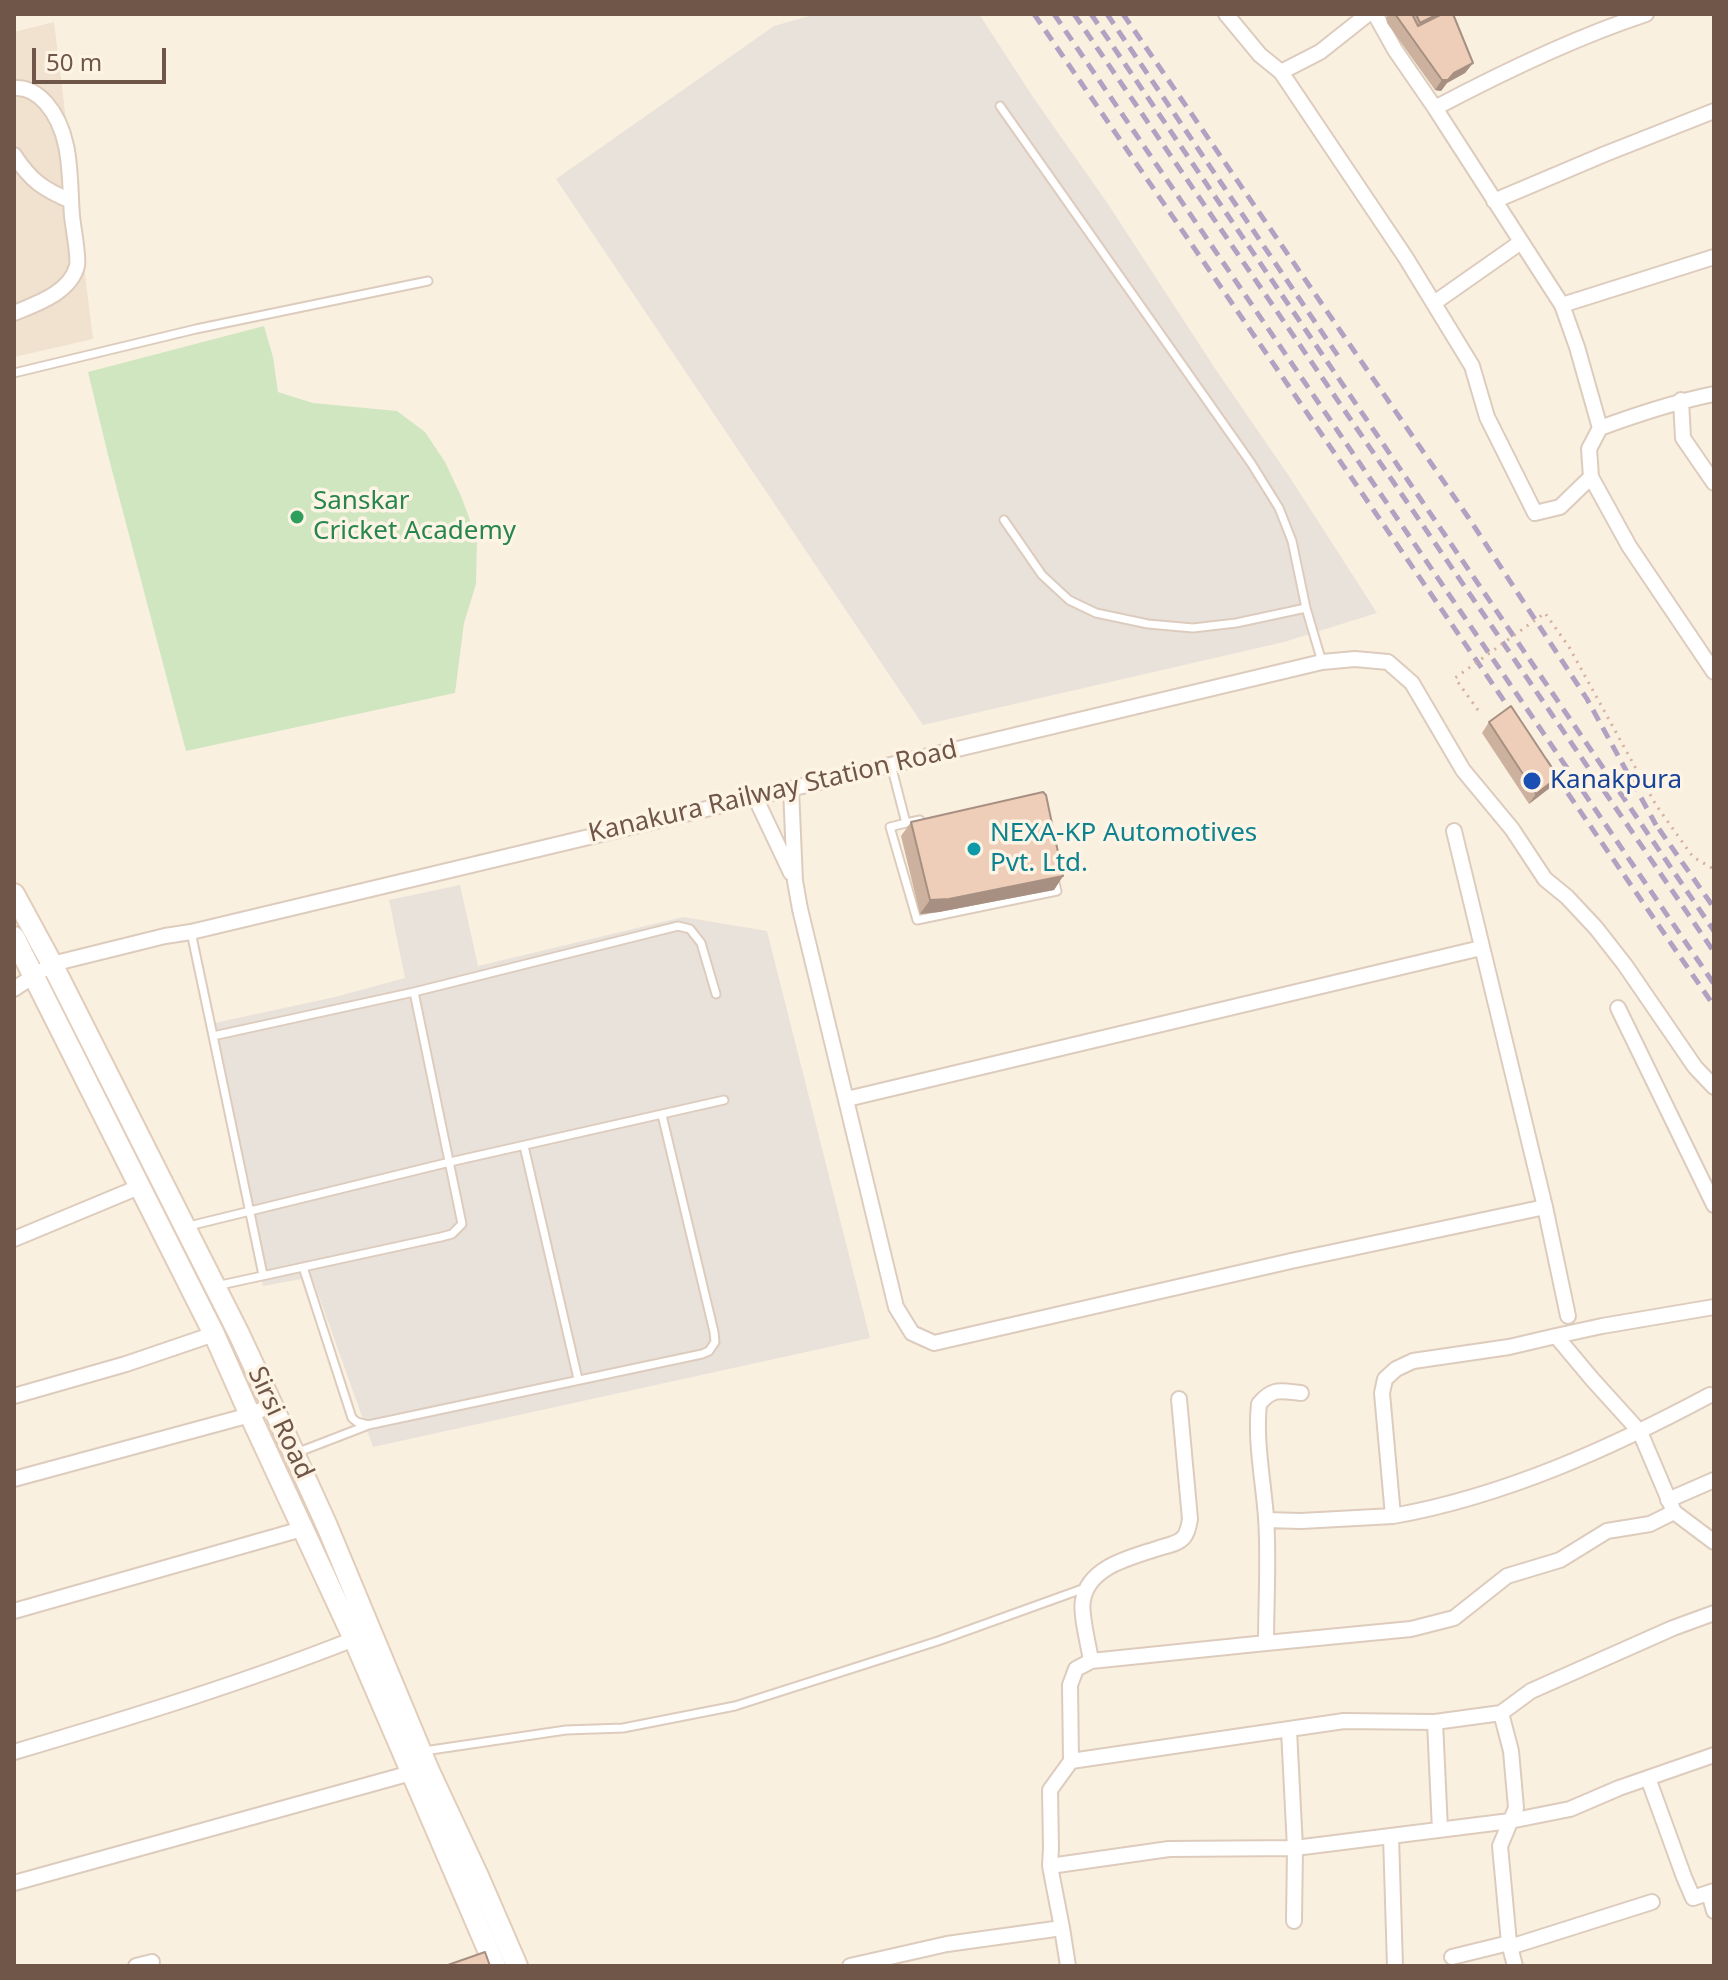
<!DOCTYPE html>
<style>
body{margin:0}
#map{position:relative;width:1728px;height:1980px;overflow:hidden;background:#faf0e0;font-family:"Noto Sans",sans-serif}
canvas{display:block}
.frame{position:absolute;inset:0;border:16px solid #6f5649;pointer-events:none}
.scale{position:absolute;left:32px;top:48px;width:134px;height:36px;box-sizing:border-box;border:4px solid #6f5649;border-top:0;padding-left:10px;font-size:24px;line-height:28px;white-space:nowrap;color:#6f5649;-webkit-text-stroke:6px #fef4e5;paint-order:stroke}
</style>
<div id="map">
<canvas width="1728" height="1980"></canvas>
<div class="frame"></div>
<div class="scale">50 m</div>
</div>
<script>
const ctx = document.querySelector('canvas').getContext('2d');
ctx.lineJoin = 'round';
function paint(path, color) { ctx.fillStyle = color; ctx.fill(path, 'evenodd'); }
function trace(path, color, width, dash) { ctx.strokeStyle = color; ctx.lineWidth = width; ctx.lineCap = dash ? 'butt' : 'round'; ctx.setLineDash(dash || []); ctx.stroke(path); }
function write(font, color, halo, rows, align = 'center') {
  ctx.font = font + ' "Noto Sans",sans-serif'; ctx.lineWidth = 7; ctx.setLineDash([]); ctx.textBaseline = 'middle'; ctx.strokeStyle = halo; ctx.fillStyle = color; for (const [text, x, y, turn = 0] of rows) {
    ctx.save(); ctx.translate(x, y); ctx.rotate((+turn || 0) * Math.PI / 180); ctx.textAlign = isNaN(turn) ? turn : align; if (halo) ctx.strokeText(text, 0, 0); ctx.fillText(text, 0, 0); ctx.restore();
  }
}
paint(new Path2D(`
 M54,22L93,339L14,357V32Z`), '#f1e1cf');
paint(new Path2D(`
 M816,14H979L1033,97L1108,204L1216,370L1289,476L1377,613L1284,642L923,725L556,179L774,26Z
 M460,885L478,966L683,917L767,931L870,1338L373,1447L312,1277L263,1286L210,1024L335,997L405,978L389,900Z`), '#e9e2db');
paint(new Path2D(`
 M264,326L273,357L278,392L313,403L397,411L425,432L445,462L461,496L477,539L476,584L464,623L455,693L186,751L108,455L88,372Z`), '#d0e6c0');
const lane = new Path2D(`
 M1000,106L1251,463L1279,508L1292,541L1306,608L1322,662
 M14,373L196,329L428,281
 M1004,520L1042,575L1069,600L1096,613L1148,624L1193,628L1236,623L1306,608
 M891,765L906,823L920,820
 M906,823L890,827L917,920L1057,891L1054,879
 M191,932L213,1036L414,992L678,926L690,929L701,943L716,994
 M213,1036L263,1275
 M524,1146L578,1379
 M189,1226L450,1162L724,1100
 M303,1267L352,1418L357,1422L368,1425L702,1354L709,1351L715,1342L714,1332L662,1115
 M216,1286L441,1237L452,1234L462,1224L414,992
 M296,1453L366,1426
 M424,1751L566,1730L623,1728L735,1706L938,1641L1085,1588`);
const street = new Path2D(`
 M1226,14L1260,55L1281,72L1320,52L1368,14
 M1375,14L1395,50L1435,108C1503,72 1573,38 1646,14
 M1281,72L1406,258L1472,366L1487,417L1535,513L1560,507L1591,477
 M14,88C27,87 38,94 46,103C73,134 69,178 72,216C73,227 79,257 77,266C70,293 36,304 14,313
 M1435,108L1562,305L1714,257
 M14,155C31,181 43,189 71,201
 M1494,201L1605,154L1714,111
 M1434,303L1521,242
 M1562,305L1577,347L1600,428
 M1714,394C1674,402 1638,414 1600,428L1589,449L1591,477L1629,546L1714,672
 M1681,400L1683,438L1714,483
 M791,789L795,881L800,909L896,1307L912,1333L934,1343L1291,1261L1545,1207
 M755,797L791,873
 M1454,831L1545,1207L1568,1316
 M14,989L52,964L165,936L191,932C567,839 945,753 1322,662L1355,659L1388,662L1412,683L1463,770L1512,829L1545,879L1567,897L1596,928L1625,965L1695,1067L1714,1087
 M1618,1008L1714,1205
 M847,1099L1481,948
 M14,1239L139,1187
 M1556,1336L1602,1326L1714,1307
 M14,1396L126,1364L214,1334
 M14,1479L250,1415L272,1405
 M1668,1500L1714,1480
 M1674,1512L1714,1542
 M1393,1516C1505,1496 1611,1448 1710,1395
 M1266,1520L1301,1521L1393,1516L1382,1393L1385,1379L1396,1369L1413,1361L1509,1347L1556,1336L1592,1379L1640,1432L1674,1512L1650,1524L1607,1531L1560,1560L1507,1576L1454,1618L1411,1629L1266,1643
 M14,1611L302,1529
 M1091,1661C1089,1646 1080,1614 1083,1600C1089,1565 1134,1557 1162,1547C1170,1545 1179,1543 1184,1537C1188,1532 1189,1525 1190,1519L1179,1399
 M1435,1722L1440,1830
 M1289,1730L1295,1848L1294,1921
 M14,1752C129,1718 243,1683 354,1639
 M1071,1761L1344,1721L1435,1722L1501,1713
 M1648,1778L1684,1877L1693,1898L1714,1891
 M1391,1836L1395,1966
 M1050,1866L1169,1849L1295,1848L1510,1821L1570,1809L1619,1788L1714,1755
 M14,1883L411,1773
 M1709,1893L1714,1911
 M1062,1928L1068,1966
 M1510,1947L1652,1902
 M1452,1957L1509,1943
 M136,1966L152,1962
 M850,1966L947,1944L1062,1928L1050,1866L1051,1848L1050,1790L1071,1761L1070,1685L1076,1669L1091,1661L1266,1643C1266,1601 1269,1559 1266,1517C1263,1479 1255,1441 1259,1404C1273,1387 1281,1391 1301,1393
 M1515,1966L1509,1943L1500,1846L1516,1808L1511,1751L1501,1713L1531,1691L1673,1628L1714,1613`);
const secondary = new Path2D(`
 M14,894L52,964L239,1334L272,1405L327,1526L429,1771L478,1876L517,1966
 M14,937L214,1334L250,1415L354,1639L495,1966`);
trace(lane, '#ddccbd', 11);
trace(street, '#ddccbd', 18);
trace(secondary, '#e2cdbb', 24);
trace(new Path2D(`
 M1569,647L1656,805L1693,857L1712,868L1714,866`), '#d2b19d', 3, [2, 6]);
trace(lane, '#fff', 7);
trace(street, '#fff', 14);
trace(secondary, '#fff', 20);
trace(new Path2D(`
 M1034,14L1522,727
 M1054,14L1714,984
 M1074,14L1714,952
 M1091,14L1714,931
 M1107,14L1338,356
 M1123,14L1468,517L1587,699L1656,825
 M1545,760L1714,1006
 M1659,829L1714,908`), '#b2a1c2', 5, [12, 8]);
trace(new Path2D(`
 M1478,710L1455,678L1545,613L1569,647`), '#d2b19d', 3, [2, 6]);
paint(new Path2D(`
 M1389,14H1453L1473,63L1465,73L1447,83L1441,91L1435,90L1387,23L1386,18Z
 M1489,722L1551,787L1529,804L1482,733Z
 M911,822L1063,876L1054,890L939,912L920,914L901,836Z`), '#cdb19f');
paint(new Path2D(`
 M1473,63L1465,73L1447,83L1441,91L1435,90L1442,80Z
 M1558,777L1551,787L1529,804L1536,794Z
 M1063,876L1054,890L939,912L920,914L930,900Z`), '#a79082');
const building = new Path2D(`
 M1395,14H1412L1418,26L1442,14H1453L1473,63L1454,73L1448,80H1442Z
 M1416,14H1438L1420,23Z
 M1511,706L1558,777L1536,794L1489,722Z
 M1043,792L1046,795L1063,876L949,899L930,900L911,822Z
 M485,1952L490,1966H445Z`);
paint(building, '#eeceb9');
trace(building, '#a79082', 2);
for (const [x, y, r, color] of [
 [297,517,8,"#2e9e5b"],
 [1532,781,10,"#1a4fb4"],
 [974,849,8,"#0f9aa8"]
]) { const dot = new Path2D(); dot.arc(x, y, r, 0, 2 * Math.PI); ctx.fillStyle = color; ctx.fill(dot); trace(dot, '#fef4e5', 3); }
write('26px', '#27864d', '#fef4e5', [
 ["Sanskar",313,502],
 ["Cricket Academy",313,532]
], 'left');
write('26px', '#164399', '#fef4e5', [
 ["Kanakpura",1550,781]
], 'left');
write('26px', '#6f5649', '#fef4e5', [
 ["Kanakura Railway Station Road",773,792,-13],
 ["Sirsi Road",280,1423,65]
]);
write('26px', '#0d838f', '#fef4e5', [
 ["NEXA-KP Automotives",990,834],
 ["Pvt. Ltd.",990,864]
], 'left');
</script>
